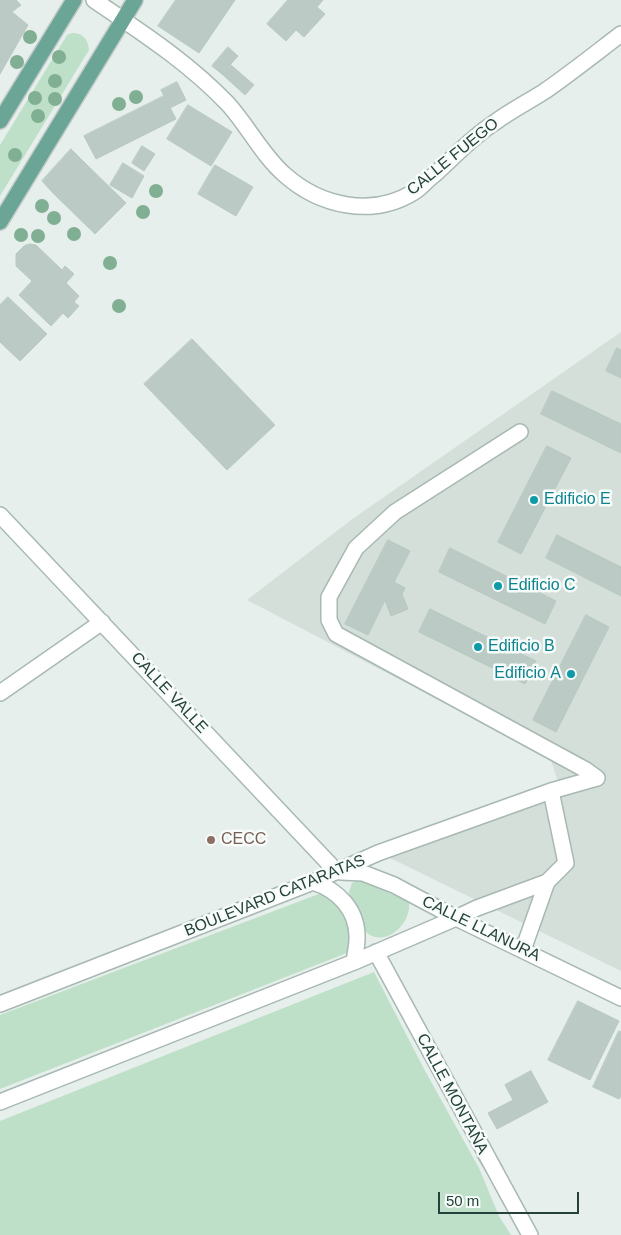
<!DOCTYPE html>
<meta charset="utf-8">
<style>
body{margin:0}
#map{position:relative;width:621px;height:1235px;overflow:hidden;background:#e6efeb;font-family:Arial,sans-serif}
canvas{display:block}
.scale{position:absolute;left:438px;top:1192px;width:141px;height:22px;box-sizing:border-box;border:2px solid #24423a;border-top:0;padding-left:6px;font-size:15px;line-height:18px;white-space:nowrap;color:#24423a;-webkit-text-stroke:4px #f7fbf9;paint-order:stroke}
</style>
<div id="map">
<canvas width="621" height="1235"></canvas>
<div class="scale">50 m</div>
</div>
<script>
const ctx = document.querySelector('canvas').getContext('2d');
ctx.lineJoin = 'round';
function paint(path, color) { ctx.fillStyle = color; ctx.fill(path, 'evenodd'); }
function trace(path, color, width, dash) { ctx.strokeStyle = color; ctx.lineWidth = width; ctx.lineCap = dash ? 'butt' : 'round'; ctx.setLineDash(dash || []); ctx.stroke(path); }
function write(font, color, halo, rows, align = 'center') {
  ctx.font = font + ' Arial,sans-serif'; ctx.lineWidth = 5; ctx.setLineDash([]); ctx.textBaseline = 'middle'; ctx.strokeStyle = halo; ctx.fillStyle = color; for (const [text, x, y, turn = 0] of rows) {
    ctx.save(); ctx.translate(x, y); ctx.rotate((+turn || 0) * Math.PI / 180); ctx.textAlign = isNaN(turn) ? turn : align; if (halo) ctx.strokeText(text, 0, 0); ctx.fillText(text, 0, 0); ctx.restore();
  }
}
paint(new Path2D(`
 M621,332V971L388,857L563,796L550,758L247,600L351,520Z`), '#d4dfda');
paint(new Path2D(`
 M72,33C83,33 88,39 89,50L0,196V145L67,35Z
 M357,881H362L409,902C412,926 381,951 363,929C355,920 352,903 349,892L352,883Z
 M324,892C345,914 348,921 352,951L0,1089V1015Z
 M374,972L424,1069L479,1168L499,1216L511,1235H0V1121Z`), '#bfe0c8');
const building = new Path2D(`
 M0,0H16L21,5L12,12L28,25L0,74Z
 M176,0H235L199,53L158,26Z
 M288,0H323L317,7L325,14L304,37L296,30L286,41L267,24Z
 M228,47L238,56L222,74L212,66Z
 M231,65L254,85L245,95L222,74Z
 M177,82L186,100L170,108L161,90Z
 M164,96L176,119L96,159L84,136Z
 M188,105L232,132L211,166L167,139Z
 M142,146L155,154L144,171L132,163Z
 M71,149L84,162L53,193L42,181Z
 M84,162L126,203L95,234L53,193Z
 M123,163L144,176L132,198L110,185Z
 M215,165L253,187L236,216L198,194Z
 M30,244L36,245L62,270L65,266L74,274L66,283L79,296L74,302L79,306L68,318L63,313L51,326L19,295L32,281L16,266V254L24,246Z
 M8,297L47,334L20,361L0,342V305Z
 M192,339L275,425L227,470L144,384Z
 M617,348L621,350V378L606,371Z
 M552,391L621,424V453L541,414Z
 M547,446L571,458L521,554L498,542Z
 M557,535L621,567V596L546,558Z
 M388,540L410,551L394,582L405,588L402,594L408,609L391,616L385,600L368,635L345,624Z
 M450,548L556,601L545,624L439,572Z
 M430,609L536,661L525,684L419,632Z
 M586,615L609,627L556,732L533,720Z
 M578,1001L619,1021L590,1080L548,1060Z
 M619,1031L621,1032V1096L619,1099L593,1087Z
 M531,1071L548,1102L497,1129L488,1113L513,1100L505,1085Z
 M492,1149L503,1167L488,1175L477,1157Z`);
paint(building, '#bbcac4');
trace(building, '#b8c9c2', 1);
const minor = new Path2D(`
 M94,0C141,32 188,62 228,104C248,126 262,155 285,175C320,206 372,218 414,192C421,188 427,180 434,175C453,158 472,137 494,123C510,111 528,102 545,91C571,73 596,53 621,34
 M520,432L395,512L356,548L329,597V620L336,634L586,770L597,778
 M0,515L337,872
 M0,693L102,622
 M341,872L363,873L394,885L456,918L621,998
 M313,882C338,890 358,910 357,939C357,946 355,954 354,962
 M523,950L547,882L566,863L551,791
 M376,952L530,1235
 M0,1004L313,882L378,853L551,791L597,778
 M0,1102L354,962L456,918L477,908L547,882`);
const major = new Path2D(`
 M0,121L74,0
 M0,222L135,0`);
trace(minor, '#a8b8b2', 18);
trace(major, '#c2cac8', 18);
trace(minor, '#fff', 15);
trace(major, '#6aa596', 15);
ctx.fillStyle = '#80af93';
for (const [x, y] of [
 [30,37],
 [59,57],
 [17,62],
 [55,81],
 [136,97],
 [35,98],
 [55,99],
 [119,104],
 [38,116],
 [15,155],
 [156,191],
 [42,206],
 [143,212],
 [54,218],
 [74,234],
 [21,235],
 [38,236],
 [110,263],
 [119,306]
]) { ctx.beginPath(); ctx.arc(x, y, 7, 0, 2 * Math.PI); ctx.fill(); }
for (const [x, y, r, color] of [
 [534,500,5,"#0f9aa8"],
 [498,586,5,"#0f9aa8"],
 [478,647,5,"#0f9aa8"],
 [571,674,5,"#0f9aa8"],
 [211,840,5,"#8d6e63"]
]) { const dot = new Path2D(); dot.arc(x, y, r, 0, 2 * Math.PI); ctx.fillStyle = color; ctx.fill(dot); trace(dot, '#f7fbf9', 2); }
write('16px', '#24423a', '#f7fbf9', [
 ["CALLE FUEGO",453,157,-39],
 ["CALLE VALLE",169,693,47],
 ["BOULEVARD CATARATAS",275,896,-22],
 ["CALLE LLANURA",481,929,26],
 ["CALLE MONTAÑA",452,1094,62]
]);
write('16px', '#0d838f', '#f7fbf9', [
 ["Edificio E",544,500],
 ["Edificio C",508,586],
 ["Edificio B",488,647],
 ["Edificio A",561,674,"right"]
], 'left');
write('16px', '#785e54', '#f7fbf9', [
 ["CECC",221,840]
], 'left');
</script>
